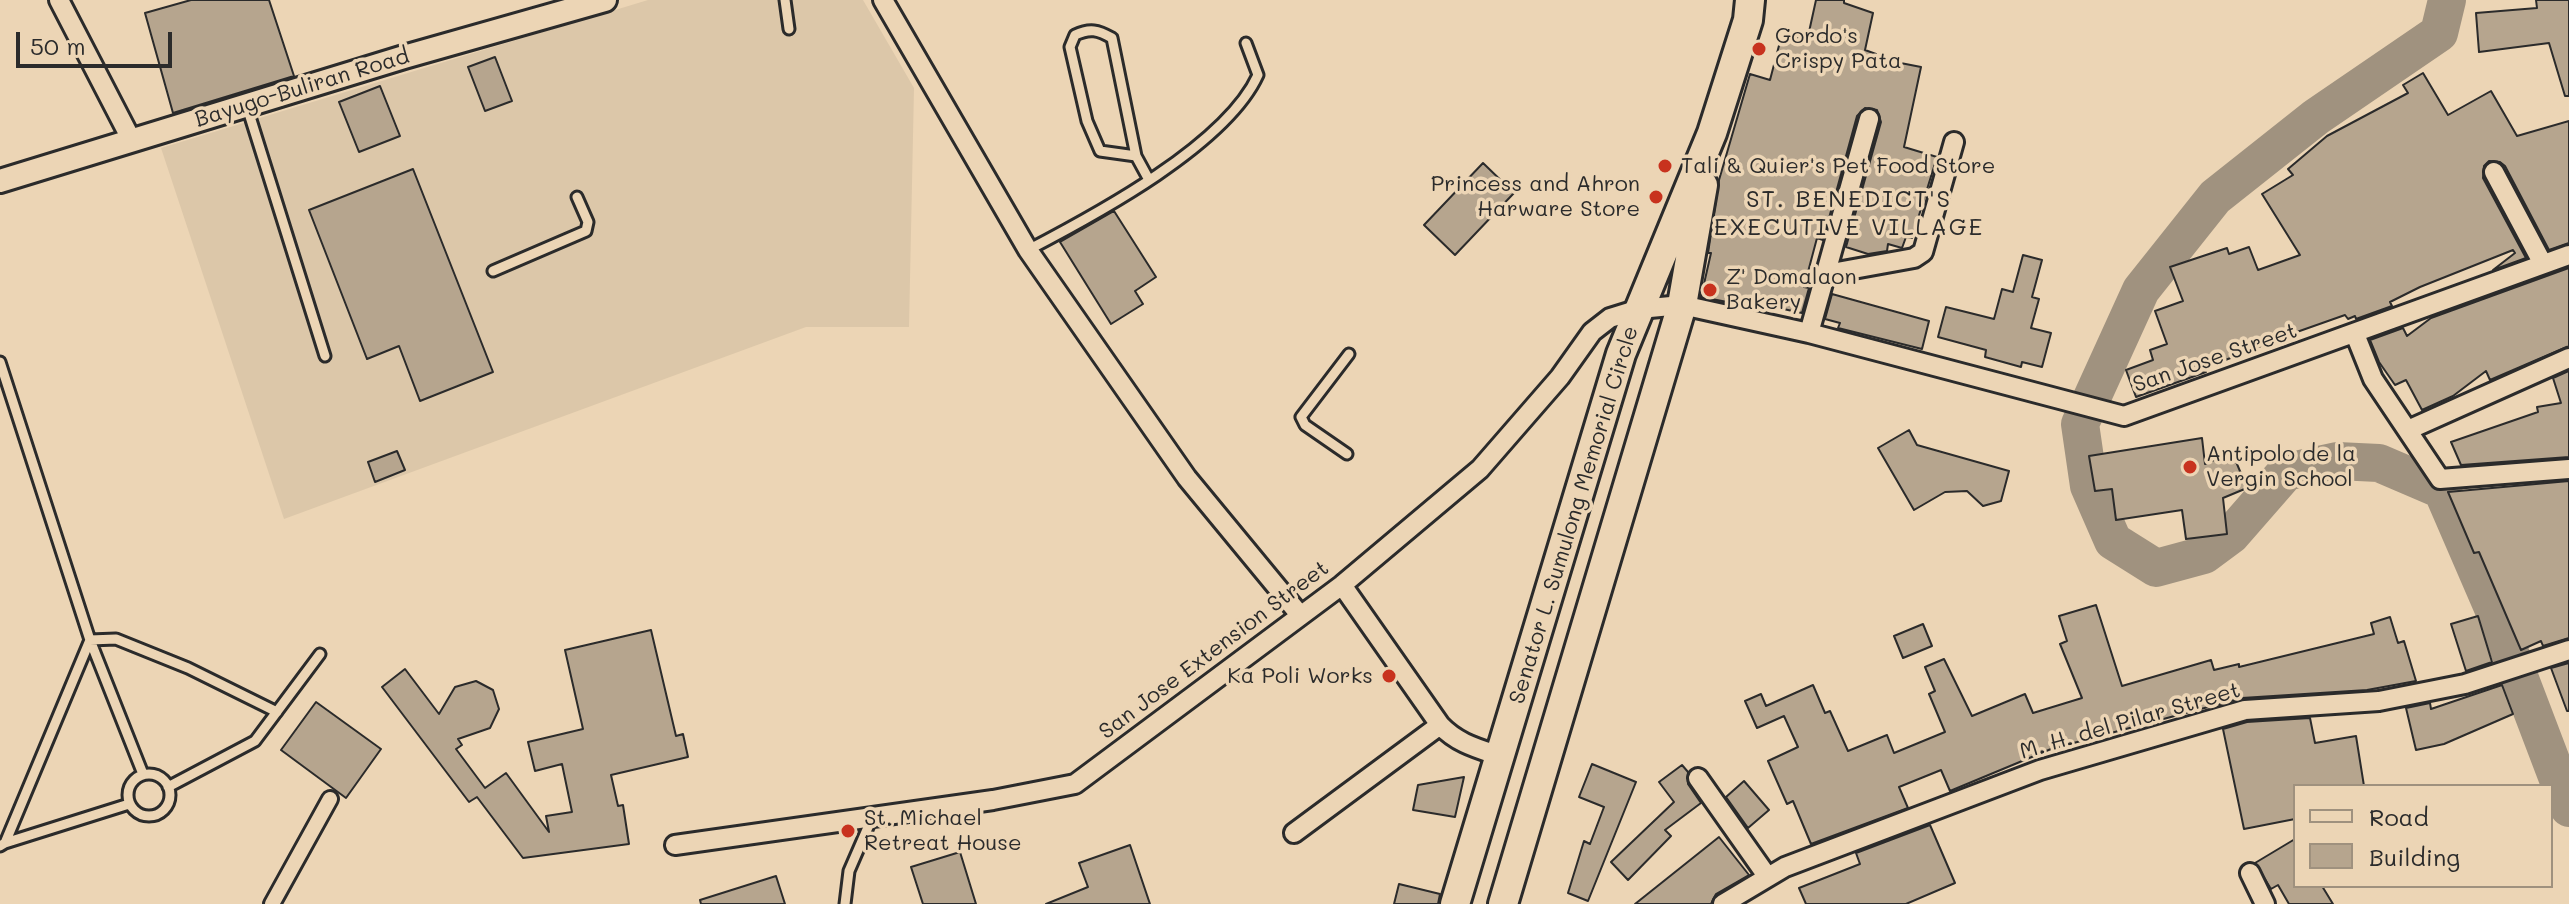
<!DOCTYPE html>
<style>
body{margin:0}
#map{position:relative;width:2569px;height:904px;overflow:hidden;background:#ecd5b5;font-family:Mali,sans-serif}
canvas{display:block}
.legend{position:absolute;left:2293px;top:784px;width:260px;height:104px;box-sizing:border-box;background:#ecd5b5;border:2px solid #9f917e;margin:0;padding:10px 14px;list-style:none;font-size:24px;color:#2b2b2b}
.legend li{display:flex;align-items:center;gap:16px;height:40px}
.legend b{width:40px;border:2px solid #9f917e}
.scale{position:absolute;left:16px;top:32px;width:156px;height:36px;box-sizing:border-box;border:4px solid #2b2b2b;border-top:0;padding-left:10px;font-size:24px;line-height:28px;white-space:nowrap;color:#2b2b2b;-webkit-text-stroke:6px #ecd5b5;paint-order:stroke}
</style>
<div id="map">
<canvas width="2569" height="904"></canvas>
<ul class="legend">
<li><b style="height:10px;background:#ecd5b5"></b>Road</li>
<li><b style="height:22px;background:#b6a58e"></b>Building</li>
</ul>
<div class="scale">50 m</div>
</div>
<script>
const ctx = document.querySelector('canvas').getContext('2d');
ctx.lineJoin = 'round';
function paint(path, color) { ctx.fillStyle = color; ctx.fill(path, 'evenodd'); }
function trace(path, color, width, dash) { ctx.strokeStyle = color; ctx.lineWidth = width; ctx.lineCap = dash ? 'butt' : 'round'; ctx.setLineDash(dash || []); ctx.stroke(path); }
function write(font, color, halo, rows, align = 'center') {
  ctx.font = font + ' Mali,sans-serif'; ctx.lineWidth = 7; ctx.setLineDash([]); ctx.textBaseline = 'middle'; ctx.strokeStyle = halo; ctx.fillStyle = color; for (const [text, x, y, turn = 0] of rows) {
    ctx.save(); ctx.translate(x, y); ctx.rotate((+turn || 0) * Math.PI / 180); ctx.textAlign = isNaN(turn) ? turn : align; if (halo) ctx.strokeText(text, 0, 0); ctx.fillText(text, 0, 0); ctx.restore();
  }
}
paint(new Path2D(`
 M648,0H863L914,88L909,327H806L284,519L161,148Z`), '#dcc7a9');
trace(new Path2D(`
 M2447,0L2439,33L2316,117L2215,197L2141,290L2080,424L2089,486L2113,541L2156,568L2204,555L2231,535L2286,472L2337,461L2379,463L2442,490L2493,608L2569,808`), '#a0927f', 38);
const building = new Path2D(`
 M191,0H269L294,76L173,113L145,13Z
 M1816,0H1844V3L1873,13L1865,50L1876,54L1875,58L1921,67L1904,147L1937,157L1912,238L1906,237L1902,248L1888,244L1887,251L1868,254L1846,247L1881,122L1877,110L1865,108L1857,116L1823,240L1817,238L1804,287L1809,288L1802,313L1760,304L1759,308L1701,297L1711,253H1708L1719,180L1750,74L1770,80L1782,34L1807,41Z
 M2536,0H2569V96H2565L2549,43L2479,52L2476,13L2537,8Z
 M495,57L512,101L485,111L468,67Z
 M2423,73L2448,115L2491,91L2517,136L2569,121V243L2549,250L2505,166L2500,162L2489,161L2484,166L2483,178L2526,258L2493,270L2515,253L2513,250L2420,287L2390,302L2392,306L2356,319L2355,316L2348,319L2345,315L2294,333L2205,368L2206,372L2136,397L2126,370L2153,360L2150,350L2167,344L2155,311L2183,301L2170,267L2227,248L2229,254L2249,247L2258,270L2300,255L2262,194L2293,175L2288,169L2327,136L2408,93L2403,85Z
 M380,86L400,136L359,152L339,102Z
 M1483,163L1514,193L1455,255L1424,225Z
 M413,169L493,372L420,401L399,346L367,359L309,210Z
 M1114,211L1156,277L1135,291L1143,304L1111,324L1060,242Z
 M2023,255L2042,260L2032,297L2039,299L2031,328L2051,333L2042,367L2022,362L2021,367L1985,357L1986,350L1938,337L1946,307L1994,319L2002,289L2013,292Z
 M2569,268V346L2490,380L2486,371L2453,396L2422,410L2406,380L2395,385L2379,362L2370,340L2403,328L2407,336L2431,318Z
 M1832,294L1929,321L1922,349L1838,328L1840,323L1825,319Z
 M2569,371V457L2461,465L2451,442L2538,412L2537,407L2561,403L2553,378Z
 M1909,430L1917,445L2009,471L2001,501L1983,506L1967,491L1945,492L1914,510L1878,448Z
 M2202,438L2205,464L2232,452L2247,488L2223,498L2227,534L2186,539L2182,510L2116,520L2112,489L2095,491L2089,456Z
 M397,451L405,470L375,482L368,462Z
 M2569,481V638L2543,646L2541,641L2521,650L2479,552L2474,553L2448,492Z
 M2096,605L2122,686L2211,660L2214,670L2239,664V667L2374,634L2371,623L2390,617L2398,643L2404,641L2416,681L2367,690L2242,698L2051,749L1950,791L1941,770L1899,787L1908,808L1811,844L1793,801L1787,804L1768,761L1798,747L1784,716L1757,728L1745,701L1761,694L1766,706L1813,685L1825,713L1830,711L1848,751L1887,735L1894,753L1945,732L1929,694L1935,691L1925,667L1944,659L1972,716L2025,694L2033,713L2082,698L2060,644L2067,641L2059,616Z
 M2478,616L2492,662L2466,671L2451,624Z
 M1923,624L1932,646L1903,658L1894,636Z
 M651,630L676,736L683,734L688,757L611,775L618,806L623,805L629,844L523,858L477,797L469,802L382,687L405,669L439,714L455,687L476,681L493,690L499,709L490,728L458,739L462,745L456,749L485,788L506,773L549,832L546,816L572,812L562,764L535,771L528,742L583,729L565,650Z
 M2569,663V711H2567L2551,668Z
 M2502,685L2513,714L2444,744L2416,750L2406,708L2430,703L2431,709Z
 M316,702L381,749L346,798L281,750Z
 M2310,718L2315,743L2356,736L2364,786H2295V819L2244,829L2223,729L2247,722Z
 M1592,764L1636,782L1588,901L1568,893L1584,841L1590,844L1604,807L1579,797Z
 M1682,765L1688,772V784L1701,803L1665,830L1671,836L1628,880L1611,862L1674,802L1659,782Z
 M1464,777L1455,817L1413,810L1418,785Z
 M1744,781L1769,810L1748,828L1726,797Z
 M1930,825L1955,883L1906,904H1806L1799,888L1860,864L1856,853Z
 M1719,837L1749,875L1716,894L1711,904H1635Z
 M2295,839V886H2322L2333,904H2289L2278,885L2271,889L2255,863Z
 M1130,845L1150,904H1046L1088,887L1079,863Z
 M960,852L976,904H923L911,867Z
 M776,876L785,904H701L700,900Z
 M1399,884L1440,894L1438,904H1394Z`);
paint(building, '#b6a58e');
trace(building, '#2b2b2b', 2);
const service = new Path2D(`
 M785,0L789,29
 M247,107L325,356
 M1136,156L1100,151L1087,121L1070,47L1075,35C1090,28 1098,30 1112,38L1136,156L1148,178
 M1028,250C1097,214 1226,145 1258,75L1246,43
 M493,271L586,231L588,222L577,197
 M0,362L90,640L143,774
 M1347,454L1305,425L1301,417L1349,354
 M128 795a21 21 0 1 1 42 0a21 21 0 1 1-42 0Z
 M168,787L255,741L320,654
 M5,843L129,804
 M0,846L5,843L90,640L116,639L188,668L277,712
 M845,904L849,871L872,818`);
const pedestrian = new Path2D(`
 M272,904L330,799`);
const minor = new Path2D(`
 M59,0L132,141
 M883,0L1028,250L1187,478L1300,615
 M2494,172L2543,264
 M1826,274L1914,258L1923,252L1954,142
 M1809,333L1869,119
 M2355,334L2373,379L2440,479L2569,469
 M2408,430L2569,358
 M1342,585L1440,725C1457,743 1476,748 1500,756
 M1698,778L1767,876
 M1294,833L1440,725
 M675,845L993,800L1075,784L1342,585L1480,469L1560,377L1592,332L1610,318L1639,309L1682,305L1809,333L2124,416L2569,255
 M2250,873L2265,904
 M1723,904L1785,867L2040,770L2245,710L2379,701L2465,684L2569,650`);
const tertiary = new Path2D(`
 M0,181L404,57L605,0`);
const primary = new Path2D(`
 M1455,904L1621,354L1712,133L1748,20L1750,0
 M1503,904L1682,305L1703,185`);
trace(service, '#2b2b2b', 15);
trace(pedestrian, '#2b2b2b', 20);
trace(minor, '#2b2b2b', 24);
trace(tertiary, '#2b2b2b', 28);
trace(primary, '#2b2b2b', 34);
trace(service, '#ecd5b5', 9);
trace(pedestrian, '#ecd5b5', 14);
trace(minor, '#ecd5b5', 18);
trace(tertiary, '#ecd5b5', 22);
trace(primary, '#ecd5b5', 28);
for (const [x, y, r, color] of [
 [1759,49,8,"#c8321e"],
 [1665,166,8,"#c8321e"],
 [1656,197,8,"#c8321e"],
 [1710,290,8,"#c8321e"],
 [2190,467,8,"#c8321e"],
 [1389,676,8,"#c8321e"],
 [848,831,8,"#c8321e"]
]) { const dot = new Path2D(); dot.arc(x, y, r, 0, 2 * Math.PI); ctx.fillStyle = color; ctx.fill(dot); trace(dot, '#ecd5b5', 3); }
write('22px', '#2b2b2b', '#ecd5b5', [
 ["Gordo's",1775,36],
 ["Crispy Pata",1775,61],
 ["Tali & Quier's Pet Food Store",1681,166],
 ["Princess and Ahron",1640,184,"right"],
 ["Harware Store",1640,209,"right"],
 ["Z' Domalaon",1726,277],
 ["Bakery",1726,302],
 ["Antipolo de la",2206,454],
 ["Vergin School",2206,479],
 ["Ka Poli Works",1373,676,"right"],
 ["St. Michael",864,818],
 ["Retreat House",864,843]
], 'left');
write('22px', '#2b2b2b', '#ecd5b5', [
 ["Bayugo-Buliran Road",302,88,-17],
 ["San Jose Street",2215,358,-19],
 ["Senator L. Sumulong Memorial Circle",1574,515,-73],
 ["San Jose Extension Street",1214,650,-37],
 ["M. H. del Pilar Street",2130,721,-16]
]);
ctx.letterSpacing = '2px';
write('24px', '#2b2b2b', '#ecd5b5', [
 ["ST. BENEDICT'S",1849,200],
 ["EXECUTIVE VILLAGE",1849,228]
]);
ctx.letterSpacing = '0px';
</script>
